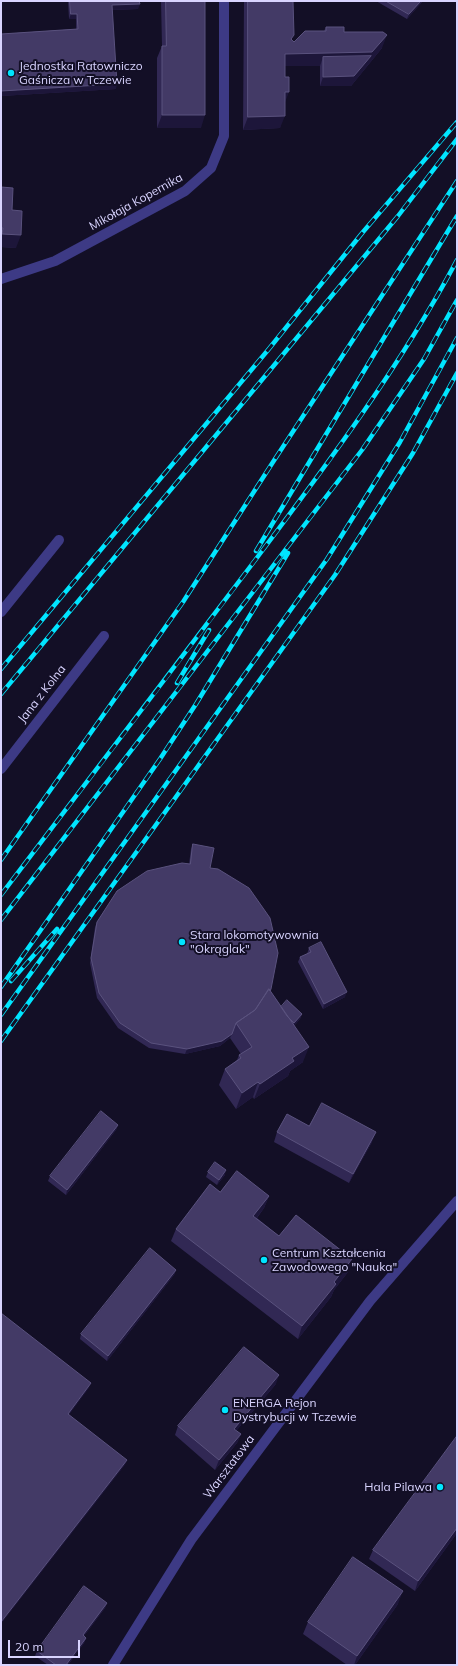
<!DOCTYPE html>
<meta charset="utf-8">
<style>
body{margin:0}
#map{position:relative;width:458px;height:1666px;overflow:hidden;background:#130f26;font-family:Mulish,sans-serif}
canvas{display:block}
.frame{position:absolute;inset:0;border:2px solid #d9d4ff;pointer-events:none}
.scale{position:absolute;left:8px;top:1640px;width:72px;height:18px;box-sizing:border-box;border:2px solid #d9d4ff;border-top:0;padding-left:5px;font-size:12px;line-height:14px;white-space:nowrap;color:#d9d4ff;-webkit-text-stroke:3px #130f26;paint-order:stroke}
</style>
<div id="map">
<canvas width="458" height="1666"></canvas>
<div class="frame"></div>
<div class="scale">20 m</div>
</div>
<script>
const ctx = document.querySelector('canvas').getContext('2d');
ctx.lineJoin = 'round';
function trace(path, color, width, dash) { ctx.strokeStyle = color; ctx.lineWidth = width; ctx.lineCap = dash ? 'butt' : 'round'; ctx.setLineDash(dash || []); ctx.stroke(path); }
function paint(path, color) { ctx.fillStyle = color; ctx.fill(path, 'evenodd'); }
function write(font, color, halo, rows, align = 'center') {
  ctx.font = font + ' Mulish,sans-serif'; ctx.lineWidth = 4; ctx.setLineDash([]); ctx.textBaseline = 'middle'; ctx.strokeStyle = halo; ctx.fillStyle = color; for (const [text, x, y, turn = 0] of rows) {
    ctx.save(); ctx.translate(x, y); ctx.rotate((+turn || 0) * Math.PI / 180); ctx.textAlign = isNaN(turn) ? turn : align; if (halo) ctx.strokeText(text, 0, 0); ctx.fillText(text, 0, 0); ctx.restore();
  }
}
trace(new Path2D(`
 M1,279L55,261L185,191L211,168L224,136V1
 M1,612L59,540
 M1,769L104,636
 M113,1665L191,1540L370,1301L457,1201`), '#3d3a85', 10);
const rail = new Path2D(`
 M256,551L457,216
 M1,669L268,350L363,232L457,122
 M177,683L209,630
 M1,694L398,216L457,139
 M1,860L183,602L273,462L457,181
 M1,895C85,784 170,674 253,563C326,466 400,367 457,260
 M1,920L362,450L424,359L457,300
 M11,981L57,929
 M1,987L160,759L196,704L288,553
 M1,1015L327,559L400,442L457,338
 M1,1041L335,575L413,453L457,373`);
trace(rail, '#00e5ff', 4.5);
trace(rail, '#130f26', 3, [9]);
paint(new Path2D(`
 M68,1H139L138,9L112,10L116,89L1,96V34L76,29V19H69Z
 M161,1H205L201,128H157V58L162,46Z
 M244,1H293L292,40L294,42L324,31L326,27L344,32L382,48L351,86H320V66H285V103L280,128L243,130Z
 M376,1H423L407,19Z
 M1,187L12,210L16,248L1,247Z
 M193,844L210,868L271,989L270,991L281,1007L302,1014L300,1019L294,1026L303,1062L290,1071L288,1076L254,1099L253,1097L236,1109L219,1085L225,1069L237,1060L239,1055L241,1054L230,1038L220,1046L185,1054L149,1048L118,1028L97,998L90,963L95,927L97,922L189,864L191,849Z
 M309,948L345,997L323,1009L298,962L300,957L307,954Z
 M118,1125L116,1130L66,1195L48,1181L50,1176Z
 M309,1126L372,1142L349,1183L274,1142L277,1132Z
 M208,1172L225,1175L217,1185L206,1177Z
 M220,1192L269,1196L264,1208L257,1218L279,1236L348,1272L334,1290L331,1297L298,1339L171,1241L176,1229Z
 M176,1270L174,1275L107,1361L80,1339L81,1334Z
 M276,1384L236,1431L241,1434L237,1443L215,1470L175,1435L178,1426Z
 M457,1436V1533L415,1591L369,1559L373,1550Z
 M107,1603L105,1608L84,1636L86,1638L84,1643L68,1665H48L35,1656L37,1651Z
 M398,1604L355,1665H347L303,1634L308,1622Z`), '#312854');
paint(new Path2D(`
 M421,1H423L407,19L409,14Z
 M140,4L138,9L110,10L112,5Z
 M71,14H77L76,19H69Z
 M387,35L382,48L351,86H320L323,77V57L320,66H280L285,54Z
 M117,84L116,89L1,96V91Z
 M285,92H289L284,105Z
 M162,115H205L201,128H157Z
 M285,116L280,128L243,130L248,117Z
 M2,234L21,235L16,248L1,247V238Z
 M347,992L345,997L323,1009L324,1004Z
 M302,1014L300,1019L293,1027L294,1023Z
 M232,1034L230,1038L220,1046L185,1054L187,1049Z
 M309,1047L303,1062L290,1071L288,1076L254,1099L260,1084L292,1058Z
 M258,1082L253,1097L236,1109L242,1093Z
 M118,1125L116,1130L66,1195L67,1190Z
 M376,1132L372,1142L349,1183L353,1174Z
 M226,1170L225,1175L217,1185L219,1180Z
 M269,1196L264,1208L249,1228L253,1216Z
 M352,1259L348,1272L334,1290L331,1297L298,1339L302,1326L334,1282Z
 M176,1270L174,1275L107,1361L108,1356Z
 M279,1375L276,1384L230,1438L234,1429Z
 M91,1383L89,1388L66,1419L68,1414Z
 M241,1434L237,1443L215,1470L219,1460Z
 M127,1460L125,1465L1,1624V1622Z
 M457,1528V1533L415,1591L418,1581Z
 M403,1591L398,1604L355,1665H354L357,1656Z
 M107,1603L105,1608L81,1640L83,1635Z
 M86,1638L84,1643L68,1665H66Z`), '#1d163a');
const building = new Path2D(`
 M70,1H139L140,4L112,5L117,84L1,91V34L78,29L77,14H71Z
 M166,1H205V115H162V46H166Z
 M248,1H293L294,35L291,39L294,42L305,31H326V27H344V32H383L387,35L372,52L285,54V77H289V92H285V116L248,117Z
 M386,1H421L409,14Z
 M371,56L354,76L323,77V57Z
 M1,187L13,188L12,210L22,211L21,235L2,234L3,228H1Z
 M193,844L214,848L210,868L218,869L249,888L270,918L278,953L271,989L270,991L269,989L255,1010L236,1023L232,1034L222,1041L187,1049L151,1043L120,1023L99,993L91,958L97,922L117,891L147,871L182,863L190,864Z
 M321,942L347,992L324,1004L300,957L311,952L309,948Z
 M269,989L309,1047L292,1058L294,1061L260,1084L258,1082L242,1093L225,1069L241,1058L239,1055L252,1047L236,1023L255,1010Z
 M287,1000L302,1014L294,1023L287,1016L281,1007Z
 M322,1103L376,1132L353,1174L277,1132L287,1114L309,1126Z
 M101,1111L118,1125L67,1190L50,1176Z
 M215,1162L226,1170L219,1180L208,1172Z
 M237,1171L269,1196L253,1216L279,1236L296,1215L352,1259L334,1282L336,1284L302,1326L176,1229L210,1184L220,1192Z
 M150,1248L176,1270L108,1356L81,1334Z
 M1,1313L91,1383L68,1414L127,1460L1,1622Z
 M244,1347L279,1375L234,1429L241,1434L219,1460L178,1426Z
 M457,1436V1528L418,1581L373,1550Z
 M353,1557L403,1591L357,1656L308,1622Z
 M84,1586L107,1603L83,1635L86,1638L66,1665H56L37,1651Z`);
paint(building, '#433a66');
trace(building, '#5a527e', 1);
for (const [x, y, r, color] of [
 [11,73,4,"#00e5ff"],
 [182,942,4,"#00e5ff"],
 [264,1260,4,"#00e5ff"],
 [225,1410,4,"#00e5ff"],
 [440,1487,4,"#00e5ff"]
]) { const dot = new Path2D(); dot.arc(x, y, r, 0, 2 * Math.PI); ctx.fillStyle = color; ctx.fill(dot); trace(dot, '#130f26', 1.5); }
write('12px', '#d9d4ff', '#130f26', [
 ["Jednostka Ratowniczo",19,66],
 ["Gaśnicza w Tczewie",19,80],
 ["Stara lokomotywownia",190,935],
 ["\"Okrąglak\"",190,949],
 ["Centrum Kształcenia",272,1253],
 ["Zawodowego \"Nauka\"",272,1267],
 ["ENERGA Rejon",233,1403],
 ["Dystrybucji w Tczewie",233,1417],
 ["Hala Pilawa",432,1487,"right"]
], 'left');
write('12px', '#d9d4ff', '#130f26', [
 ["Mikołaja Kopernika",136,202,-29],
 ["Jana z Kolna",42,694,-52],
 ["Warsztatowa",229,1467,-53]
]);
</script>
